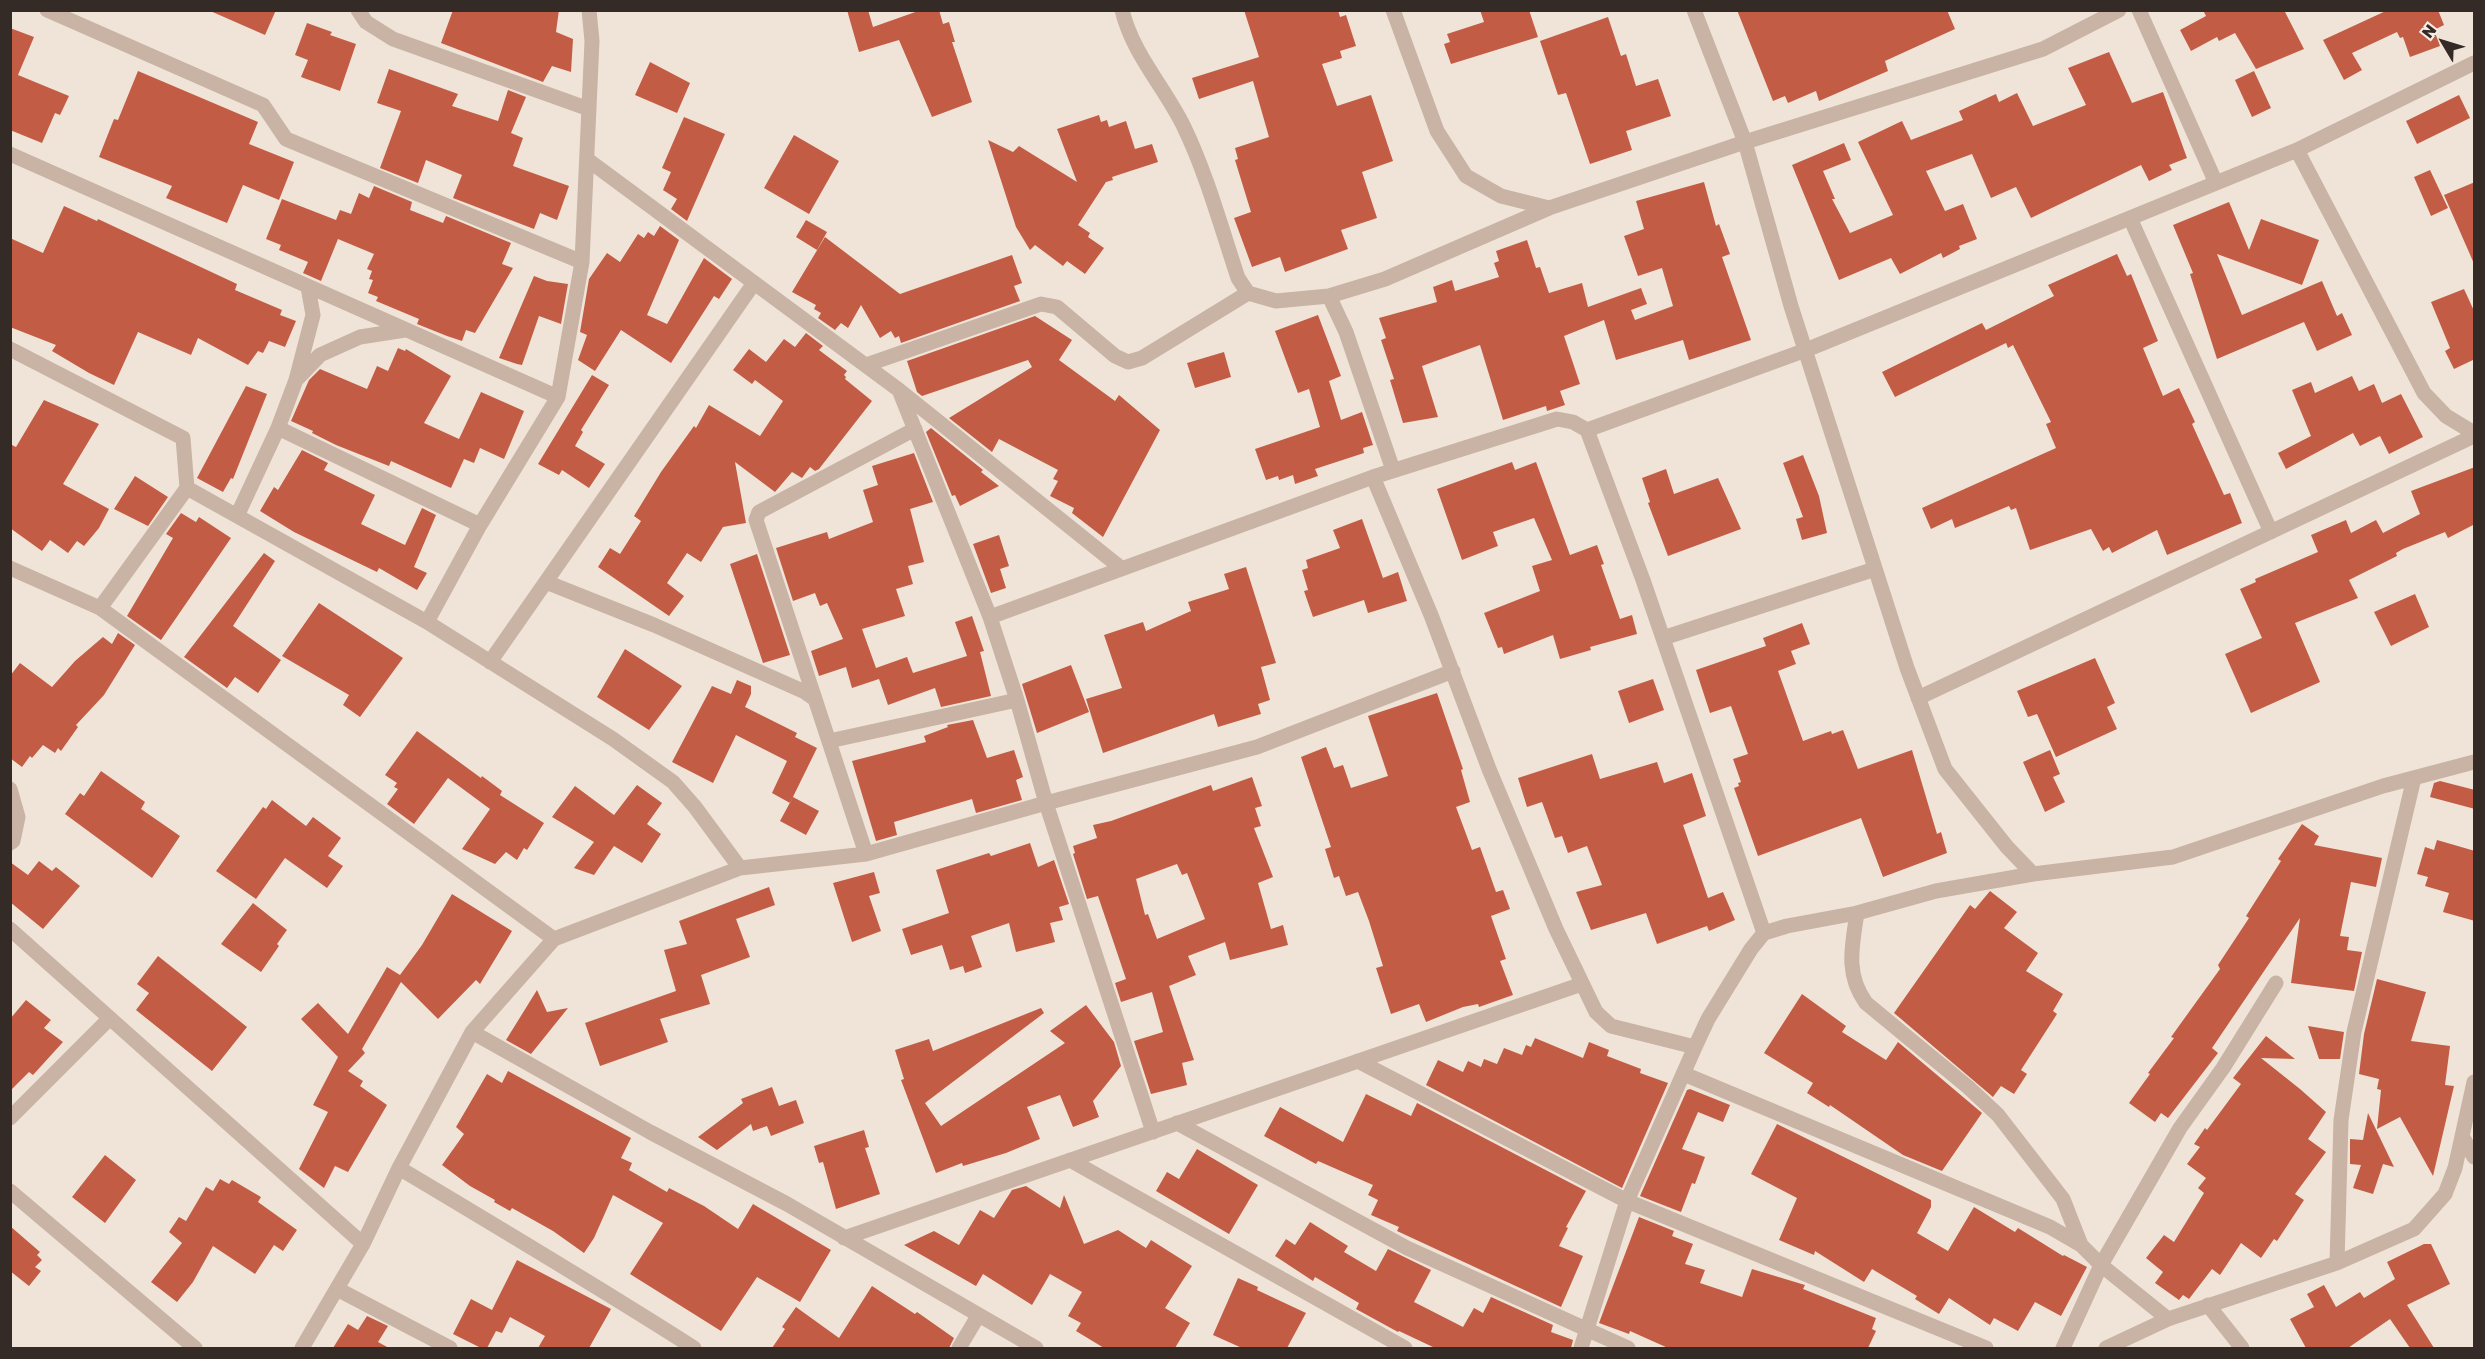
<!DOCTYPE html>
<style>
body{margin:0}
#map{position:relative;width:2485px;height:1359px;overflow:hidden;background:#f0e4d9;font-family:"Golos Text",sans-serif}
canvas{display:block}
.frame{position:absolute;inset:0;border:12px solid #342a26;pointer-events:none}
.north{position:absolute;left:2413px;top:12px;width:60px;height:60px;-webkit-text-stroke:4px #f8eee5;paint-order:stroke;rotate:308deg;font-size:16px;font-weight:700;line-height:24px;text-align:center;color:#342a26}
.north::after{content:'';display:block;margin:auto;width:21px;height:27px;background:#342a26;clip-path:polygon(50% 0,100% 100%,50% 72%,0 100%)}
</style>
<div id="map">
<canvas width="2485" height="1359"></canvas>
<div class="frame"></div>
<div class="north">N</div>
</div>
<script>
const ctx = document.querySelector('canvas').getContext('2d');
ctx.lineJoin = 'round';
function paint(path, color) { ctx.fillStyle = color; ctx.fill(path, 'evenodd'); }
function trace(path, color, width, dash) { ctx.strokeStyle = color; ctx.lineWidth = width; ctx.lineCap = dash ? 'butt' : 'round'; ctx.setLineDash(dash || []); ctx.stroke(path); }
paint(new Path2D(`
 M208,10H276L265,35Z
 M453,10H559L556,32L573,39L571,72L552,66L543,82L441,43Z
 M847,10H868L873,27L921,10H939L943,24L949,22L955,42H952L972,102L932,117L899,40L859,52Z
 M1244,10H1338L1340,17L1346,15L1356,46L1340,51L1342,58L1322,64L1337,106L1371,95L1393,161L1362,172L1377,218L1341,230L1348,249L1285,272L1280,257L1252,267L1234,218L1251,212L1235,160L1238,159L1235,148L1269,137L1253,81L1199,99L1192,78L1259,57Z
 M1480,10H1529L1538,37L1451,64L1444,44L1450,42L1447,34L1484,22Z
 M1737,10H1947L1955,29L1885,61L1888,71L1819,101L1816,91L1788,103L1785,96L1773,101Z
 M2203,10H2284L2304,49L2256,69L2235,33L2219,41L2217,37L2191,51L2180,30L2206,16Z
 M2388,10H2438L2444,25L2434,30L2440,46L2410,57L2403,37L2400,38L2397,32L2352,53L2362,70L2344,80L2323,40Z
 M1608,17L1621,56L1626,54L1636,86L1658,79L1671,116L1626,131L1632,150L1590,164L1566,93L1558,95L1540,41Z
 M307,23L332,32L330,35L356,44L340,91L301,77L308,60L295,55Z
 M10,28L34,37L18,75L69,96L60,115L55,113L42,143L10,130Z
 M2109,52L2132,103L2163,92L2187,158L2169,165L2172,170L2149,181L2141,165L2031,218L2016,187L1991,198L1972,154L1926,171L1945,211L1963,204L1977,239L1959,246L1960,249L1943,258L1941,253L1900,274L1891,258L1839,280L1792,165L1844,143L1851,160L1823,171L1835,199H1832L1850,233L1893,215L1858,142L1902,121L1911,140L1963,120L1959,111L1996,94L1999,102L2017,93L2033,126L2086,105L2068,68Z
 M650,62L690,83L677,113L635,95Z
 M389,69L458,94L452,106L498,121L508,90L526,97L511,133L523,138L513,166L569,186L557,220L540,213L534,229L453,198L462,175L426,160L418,183L380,168L401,111L377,103Z
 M138,71L258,122L249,144L294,162L279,200L243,185L227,223L166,198L172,186L99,157L114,119L118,120Z
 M2254,71L2271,108L2252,117L2235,80Z
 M2459,95L2470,118L2417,144L2406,121Z
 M1099,115L1101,122L1107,120L1109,127L1126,121L1135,149L1152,144L1158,162L1112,177L1113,180L1106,182L1078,225L1090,233L1088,237L1104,248L1085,274L1067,261L1063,266L1035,245L1030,250L1016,227L988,140L1013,152L1019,146L1077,182L1057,129Z
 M684,117L725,134L687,221L671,209L677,199L663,190L671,172L662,168Z
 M794,135L839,161L809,214L764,188Z
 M2430,170L2448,208L2431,216L2414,177Z
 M1704,182L1716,226L1719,224L1730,254L1722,257L1751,340L1689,360L1683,340L1616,360L1604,320L1564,336L1580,384L1560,391L1565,405L1547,411L1546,406L1503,420L1480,345L1422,366L1438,417L1403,423L1390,380L1394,379L1381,340L1386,338L1379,318L1437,302L1433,287L1452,280L1455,291L1499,277L1494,263L1499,261L1496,251L1527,240L1536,268L1540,267L1549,293L1582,283L1588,307L1641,288L1647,304L1631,310L1635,320L1673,306L1662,268L1638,276L1624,236L1644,229L1636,201Z
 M2475,182V266L2444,195Z
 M374,186L412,202L410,210L443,223L446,216L511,243L502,264L513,268L475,333L466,330L462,341L447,336L417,324L419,319L376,301L378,297L368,293L373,280L369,279L372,271L367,269L374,254L338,239L321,281L303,273L308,262L279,250L281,245L266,239L282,199L336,220L340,210L351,214L359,193L369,198Z
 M2229,202L2249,250L2261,219L2319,240L2302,285L2217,254L2242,315L2322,281L2337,316L2342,313L2352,335L2317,351L2304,322L2217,359L2190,274L2193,273L2173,225Z
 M64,206L97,221L98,219L237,284L235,290L282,310L280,315L296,321L285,347L269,341L263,353L258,351L248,365L198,338L191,355L138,332L114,385L89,373L52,351L56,345L10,327V238L43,253Z
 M806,220L827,232L817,250L796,237Z
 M660,226L679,240L647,315L667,324L704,258L732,279L719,299L714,296L671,363L621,330L595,371L578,360L587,335L580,332L589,279L607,253L620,262L638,234L644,238L648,232L654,236Z
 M825,237L900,294L1012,255L1022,283L1014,286L1020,301L901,343L899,336L895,338L891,331L880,338L861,305L848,328L841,323L835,330L818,318L821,313L814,309L816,305L792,292Z
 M2117,254L2127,276L2131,274L2158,341L2143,348L2163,396L2179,388L2195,422L2192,424L2224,495L2230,493L2242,523L2167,555L2157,530L2112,553L2109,547L2103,551L2091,529L2030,550L2016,508L2011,510L2009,506L1955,528L1952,519L1931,529L1922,508L2056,448L2046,424L2051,422L2013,345L2008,348L2006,343L1895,397L1882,372L1982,323L1986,330L2054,296L2048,285Z
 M534,276L547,281L568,284L561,324L539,316L522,365L517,364L499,358Z
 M2464,289L2475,313V359L2454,369L2445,351L2450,348L2431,302Z
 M1318,315L1341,376L1329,381L1341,420L1362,412L1373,445L1363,448L1364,453L1315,469L1318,476L1295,484L1293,475L1279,480L1278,476L1266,480L1255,449L1320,427L1309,389L1298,393L1275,331Z
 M1035,316L1072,340L1059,360L1115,401L1119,395L1160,430L1103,537L1072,513L1074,508L1050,496L1058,481L1053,479L1058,470L999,439L992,452L949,418L1032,367L1028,360L922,396L917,392L907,361Z
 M806,333L823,346L819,350L847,371L844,375L846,377L845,379L872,401L819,469L815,471L810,467L802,478L792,472L775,492L735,462L746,523L723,527L701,562L687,553L667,583L684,596L669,616L598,567L610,548L620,554L641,521L634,516L661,472L694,426L696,428L709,405L760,436L783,401L755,380L752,384L733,370L749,349L766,362L784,339L795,347Z
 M398,348L405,351L406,349L451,376L424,423L459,439L481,392L524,411L504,459L480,448L474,463L464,459L451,488L391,461L389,466L336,445L312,433L313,431L291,421L309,380L320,369L367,389L377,366L388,371Z
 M1224,352L1231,377L1195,388L1187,363Z
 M592,375L609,385L581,430L583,432L575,446L605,464L589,488L562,470L559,475L538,464Z
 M2352,376L2359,391L2374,384L2382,403L2401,394L2423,437L2389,454L2380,436L2360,446L2353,433L2286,469L2278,453L2311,436L2292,390L2311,382L2315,393Z
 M246,386L267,394L233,479L231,478L223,492L197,478Z
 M44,400L99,424L63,484L109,509L99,528L84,546L77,541L68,553L50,540L42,551L10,528V444L16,447Z
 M931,428L983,470L981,472L999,486L960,506L955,495L952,496L926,432Z
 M302,450L328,463L324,470L375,495L361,524L405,545L422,508L436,515L414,567L427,573L417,590L379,568L377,572L294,532L260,511L274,487L278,490Z
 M914,453L933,502L910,509L924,562L908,566L913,584L896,589L905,616L862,629L876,668L907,657L913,673L967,656L955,622L972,616L984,651L980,652L991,696L941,707L935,688L888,705L879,679L852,688L846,667L819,676L811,651L843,639L827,603L820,606L815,593L793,601L776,548L827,532L829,539L873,522L863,490L878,485L872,466Z
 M1803,455L1819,496L1827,533L1802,540L1796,519L1803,517L1783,463Z
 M1512,462L1515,470L1536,462L1570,555L1597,545L1604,564L1601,565L1620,619L1632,615L1637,634L1590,647L1591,650L1560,659L1553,635L1504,654L1502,647L1498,648L1484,613L1540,591L1532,566L1552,560L1534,518L1493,532L1498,546L1462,560L1437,489Z
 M2475,467V524L2448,538L2445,532L2403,549L2396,553L2397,556L2349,580L2358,598L2295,623L2320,682L2251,713L2225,654L2262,638L2240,589L2256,582L2255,579L2318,552L2311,535L2346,520L2351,533L2376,520L2383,533L2420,514L2411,491Z
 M1666,469L1674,494L1718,478L1741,529L1668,556L1648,503L1650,502L1642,478Z
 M135,476L168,497L148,526L114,509Z
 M181,513L196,522L199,517L231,538L161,640L127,616L173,538L166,534Z
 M1362,519L1383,578L1398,572L1407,601L1368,613L1364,600L1313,617L1304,591L1308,590L1302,570L1308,568L1306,560L1340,548L1333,530Z
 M999,535L1009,566L1000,569L1006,588L991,593L973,544Z
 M264,553L275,561L233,626L281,660L258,693L235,677L227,688L184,657Z
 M757,554L790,655L763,663L730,564Z
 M1246,567L1276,663L1261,667L1270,700L1258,704L1261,714L1218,727L1214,714L1103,753L1086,699L1122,688L1104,635L1143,622L1146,631L1191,611L1188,602L1229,589L1224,574Z
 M2415,594L2429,627L2391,646L2374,612Z
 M319,603L403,658L360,717L343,705L349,695L282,656Z
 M1802,623L1810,644L1791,651L1796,664L1778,671L1803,741L1831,731L1832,734L1843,730L1858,769L1912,750L1937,834L1941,832L1947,853L1883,877L1861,818L1758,856L1734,788L1739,786L1738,783L1741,782L1733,759L1748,754L1731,706L1710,713L1696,670L1766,646L1763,638Z
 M118,633L135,645L104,695L76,725L78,727L61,751L58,748L55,753L43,745L32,758L30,756L22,767L10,758V676L20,663L52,687L75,661L103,637L112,644Z
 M625,649L682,686L649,730L597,697Z
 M2095,658L2115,703L2107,707L2117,729L2056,757L2037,714L2028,717L2017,691Z
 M1071,665L1089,712L1037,733L1022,684Z
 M1653,679L1664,710L1629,723L1618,691Z
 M737,680L751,686V694L745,707L797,733L795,737L817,748L790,803L772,793L787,761L736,735L713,783L672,762L712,686L731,694Z
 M1437,693L1463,769L1461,770L1470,802L1456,807L1472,850L1480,847L1496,892L1503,890L1510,909L1491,916L1506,959L1500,961L1513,995L1479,1007L1478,1004L1463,1007L1426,1022L1419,1004L1391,1014L1376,968L1383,966L1369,921L1358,892L1346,896L1339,876L1334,878L1325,849L1331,847L1301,757L1326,747L1334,768L1343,765L1351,788L1388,776L1368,716Z
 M973,720L987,758L1014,750L1023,777L1016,780L1022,800L976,813L972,799L894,822L897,835L876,841L852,761L926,742L924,736L948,727L947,725Z
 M417,731L481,778L482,776L502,791L500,795L544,823L527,850L524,848L517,860L506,852L495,864L462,849L490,809L448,778L414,824L387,804L398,789L394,787L397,783L385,775Z
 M2050,750L2060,774L2053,777L2065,802L2045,812L2023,762Z
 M1592,754L1600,779L1657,762L1664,783L1692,773L1706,816L1683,825L1708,898L1723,892L1735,920L1709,931L1707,926L1657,944L1646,913L1591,930L1576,892L1602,885L1587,846L1568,853L1562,836L1555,838L1542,802L1527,807L1518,778Z
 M101,771L145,802L141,809L180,836L152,878L65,814L80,793L84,796Z
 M1252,777L1262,806L1255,808L1261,826L1254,828L1273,877L1258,883L1271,929L1283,925L1288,945L1230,960L1225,942L1188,956L1196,975L1169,986L1194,1060L1182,1063L1187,1085L1151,1094L1134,1041L1163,1032L1152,992L1121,1002L1115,983L1126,979L1098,896L1087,899L1073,854L1075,853L1073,846L1097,838L1093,825L1111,821L1211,785L1213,791ZM1177,864L1182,875L1187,873L1205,919L1157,939L1148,914L1145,915L1136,879Z
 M2440,781L2475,790V809L2430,797L2434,783Z
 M637,785L662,803L647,824L661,834L642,863L614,846L594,875L574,868L594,842L552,817L575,786L614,815Z
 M793,797L819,811L806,835L780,821Z
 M272,800L306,826L313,817L341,838L328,856L343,866L327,888L285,858L256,899L216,871L263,807L266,809Z
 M2302,824L2319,836L2314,845L2382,858L2376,887L2351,882L2340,936L2349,937L2347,950L2362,952L2354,991L2291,983L2300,918L2212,1048L2218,1053L2168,1118L2161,1113L2155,1122L2129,1103L2150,1074L2148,1073L2174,1038L2171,1037L2220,969L2218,965L2249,918L2246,916L2281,861L2278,859Z
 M2437,840L2475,851V921L2443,912L2449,893L2425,886L2428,877L2417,874L2425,847L2434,850Z
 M1030,843L1038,867L1054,860L1069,904L1059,907L1063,920L1050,923L1055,942L1016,952L1009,923L971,936L982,967L965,973L963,966L950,970L942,945L911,955L902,929L949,913L936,870L989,853L991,856Z
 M39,861L52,871L56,867L80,886L43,929L10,902V862L28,875Z
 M874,872L880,893L869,896L881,931L852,942L833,883Z
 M769,887L775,905L736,919L750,957L701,975L710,1004L660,1019L668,1042L600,1066L585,1023L676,991L664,950L687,944L679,921Z
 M1990,891L2017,912L2004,928L2038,953L2026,971L2063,994L2053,1011L2057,1014L2021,1070L2027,1074L2014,1094L2001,1086L1993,1097L1894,1013L1970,905L1975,909Z
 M452,894L512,931L480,984L476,980L438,1019L401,982L362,1049L365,1053L348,1071L363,1081L360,1086L387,1105L348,1172L335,1166L324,1188L299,1169L328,1112L313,1105L338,1057L301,1019L318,1003L348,1034L387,967L400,975L422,945Z
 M253,903L287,930L277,944L279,946L261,972L221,944Z
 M158,956L247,1027L212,1071L136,1010L149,993L137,984Z
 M2377,979L2426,992L2411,1041L2450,1046L2445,1085L2454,1086L2433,1176L2400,1117L2377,1129L2381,1090L2377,1089L2379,1079L2359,1074L2364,1034Z
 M537,990L547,1012L568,1008L531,1054L506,1040Z
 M1802,994L1846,1026L1842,1032L1886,1060L1898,1042L1982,1113L1942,1171L1903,1155L1830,1105L1829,1107L1807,1093L1813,1083L1764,1053Z
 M26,1000L51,1020L44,1028L63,1042L33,1075L29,1072L10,1091V1019Z
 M1086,1005L1114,1042L1121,1066L1093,1101L1099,1117L1073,1127L1060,1095L1027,1107L1040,1139L1006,1153L963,1166L962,1163L936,1173L901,1080L904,1079L895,1050L929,1039L933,1051L1041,1008L1044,1013L925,1103L941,1126L1065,1043L1050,1031Z
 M2308,1026L2344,1032L2340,1059H2319Z
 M2266,1036L2295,1059L2261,1058L2300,1089L2326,1112L2308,1139L2326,1152L2295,1194L2304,1200L2277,1241L2274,1239L2261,1258L2241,1243L2220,1275L2212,1269L2189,1299L2183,1295L2179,1300L2155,1283L2163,1272L2146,1258L2164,1235L2174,1242L2204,1193L2198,1188L2206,1178L2187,1164L2200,1147L2194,1144L2205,1128L2207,1130L2241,1084L2233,1078Z
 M1535,1038L1583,1058L1589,1042L1609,1050L1607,1056L1641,1069L1640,1073L1668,1083L1622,1188L1426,1085L1438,1060L1463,1072L1468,1061L1481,1067L1484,1059L1497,1064L1504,1048L1522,1055L1526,1045L1531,1047Z
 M508,1071L631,1138L621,1158L632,1163L629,1170L667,1192L669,1188L704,1206L738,1229L753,1204L831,1250L800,1302L757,1277L721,1331L630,1274L663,1223L613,1195L594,1238L584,1253L553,1231L512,1208L510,1211L494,1202L495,1200L470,1186L442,1165L464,1134L456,1127L487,1074L502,1083Z
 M772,1087L779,1106L796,1100L804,1123L771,1136L767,1126L753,1131L751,1124L717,1150L698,1137L743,1103L741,1099Z
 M1690,1089L1730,1105L1723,1122L1698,1112L1682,1149L1705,1157L1695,1184L1692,1183L1681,1212L1640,1196L1687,1090Z
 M1366,1094L1411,1116L1417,1103L1586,1191L1566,1227L1568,1228L1559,1246L1583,1256L1561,1307L1397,1231L1399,1227L1371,1215L1378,1200L1368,1195L1373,1185L1318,1161L1316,1164L1264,1136L1280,1107L1343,1142Z
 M2368,1113L2394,1167L2383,1164L2373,1194L2353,1188L2361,1165L2350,1164V1139L2363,1140Z
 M1777,1124L1931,1200V1207L1917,1233L1948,1251L1974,1207L2015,1232L2018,1228L2063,1256L2064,1255L2087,1267L2061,1316L2035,1302L2018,1331L1994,1318L1990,1325L1949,1298L1939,1314L1915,1299L1917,1296L1872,1269L1864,1282L1815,1251L1814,1255L1779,1240L1797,1198L1751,1174Z
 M864,1130L869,1147L865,1148L880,1194L836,1209L823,1162L819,1163L814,1146Z
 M1197,1149L1258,1185L1229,1234L1156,1191L1167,1172L1179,1179Z
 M105,1155L136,1180L105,1223L72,1197Z
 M220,1179L229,1184L232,1180L261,1197L258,1202L297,1230L283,1251L274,1245L255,1274L213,1246L193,1282L177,1302L151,1282L182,1243L169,1232L179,1217L186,1221L206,1187L213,1191Z
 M1026,1186L1060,1208L1064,1195L1084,1244L1118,1230L1146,1248L1151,1240L1192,1266L1165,1308L1190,1323L1175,1348H1104L1076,1331L1081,1323L1068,1316L1082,1292L1050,1274L1032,1305L983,1274L976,1286L904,1245L934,1231L959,1245L980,1210L994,1218L1012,1190Z
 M1639,1217L1674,1231L1672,1236L1693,1244L1685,1264L1705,1270L1700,1283L1742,1297L1752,1269L1805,1285L1803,1289L1876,1318L1872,1329L1876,1331L1868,1348H1668L1630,1331L1629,1334L1599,1323Z
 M1310,1222L1348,1246L1344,1252L1376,1271L1388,1249L1431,1270L1414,1302L1463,1327L1474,1308L1483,1313L1491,1297L1553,1325L1551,1332L1573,1340L1571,1348H1435L1399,1331L1398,1332L1356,1309L1359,1303L1315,1277L1313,1281L1275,1256L1286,1239L1295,1245Z
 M10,1226L40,1252L37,1255L42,1260L35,1267L41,1271L29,1286L10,1271Z
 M2424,1244H2431L2450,1284L2407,1305L2434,1348H2410L2390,1319L2348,1348H2306L2290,1319L2314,1307L2307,1294L2324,1285L2336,1307L2360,1292L2364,1298L2395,1279L2387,1262Z
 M517,1260L611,1309L589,1348H538L545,1336L510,1317L502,1333L496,1331L487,1348H481L453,1334L471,1299L492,1310Z
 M1238,1278L1258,1287L1257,1290L1306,1313L1287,1348H1242L1213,1335Z
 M872,1286L915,1314L917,1312L954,1338L949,1348H772L785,1329L782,1327L796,1307L839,1338Z
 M367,1316L388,1326L378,1342L389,1348H333L348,1324L358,1330Z`), '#c35c44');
trace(new Path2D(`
 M47,10L263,105L286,139L582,262
 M358,10L366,22L393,39L589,109
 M1122,10C1133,55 1164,86 1184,127C1207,175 1221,227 1238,278L1248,293L1276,301L1329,296L1385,279L1549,208L1745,142L2043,49L2119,10
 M1393,10L1437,131L1466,176L1501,196L1549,208
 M1694,10L1745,142L1791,306L1907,668L1945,769L2007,847L2033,874
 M2139,10L2216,183
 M2297,150L2424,393L2446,416L2474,433
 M10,154L558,397
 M588,160L899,390L1121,568
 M2130,218L2271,532
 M1329,296L1346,332L1393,470
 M10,349L183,438L187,488L100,608
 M866,365L1041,304L1057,307L1115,356L1128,362L1142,358L1248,293
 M298,378L320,355L360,337L405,330
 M899,390L990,617L1017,700L1046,803L1153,1132
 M278,428L480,525
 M1587,430L1806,350L2297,150L2474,63
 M1373,477L1431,615L1489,769L1556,929L1596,1012L1611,1026L1695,1047
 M187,488L427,622L613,739L673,782L695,807L740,868
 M237,516L278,428L296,380L313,315L308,287
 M10,568L100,608L554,939
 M546,582L654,625L805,692L815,699L866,854
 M990,617L1373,477L1557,419L1573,422L1587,430L1643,580L1764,933
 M427,622L480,525L558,397L582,262L592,41L589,10
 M1663,638L1875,569
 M490,662L754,283
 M1918,698L2474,436
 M815,699L756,520L759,512L915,429
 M829,741L1017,700
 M10,789L18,817L13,841L10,843
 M1857,913C1852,946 1845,974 1866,1003L1968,1087L1998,1115L2063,1199L2081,1245
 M10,929L363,1244
 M472,1032L650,1132L787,1204L1036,1348
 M1358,1061L1627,1201L1986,1348
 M1684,1074L2050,1227L2081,1245L2101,1265L2168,1319
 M10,1118L110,1018
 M1177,1123L1407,1248L1628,1348
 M2462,1136L2474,1157
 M1070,1160L1405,1348
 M399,1168C498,1227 597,1286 694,1348
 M10,1191L195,1348
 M844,1238L1582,984
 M2337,1263L2341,1120L2354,1032L2414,778
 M337,1289L450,1348
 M2208,1305L2242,1348
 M302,1348L363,1244L399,1168L472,1032L554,939L740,868L866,854L1046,803L1257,747L1453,671
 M959,1348L978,1316
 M1581,1348L1627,1201L1695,1047L1708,1019L1751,949L1764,933L1787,926L1857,913L1936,891L2033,874L2173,857L2383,786L2474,762
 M2063,1348L2101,1265L2180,1128L2223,1068L2276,983
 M2106,1348L2168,1319L2337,1263L2414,1229L2445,1194L2455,1168L2474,1082`), '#c8b3a5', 15);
</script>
